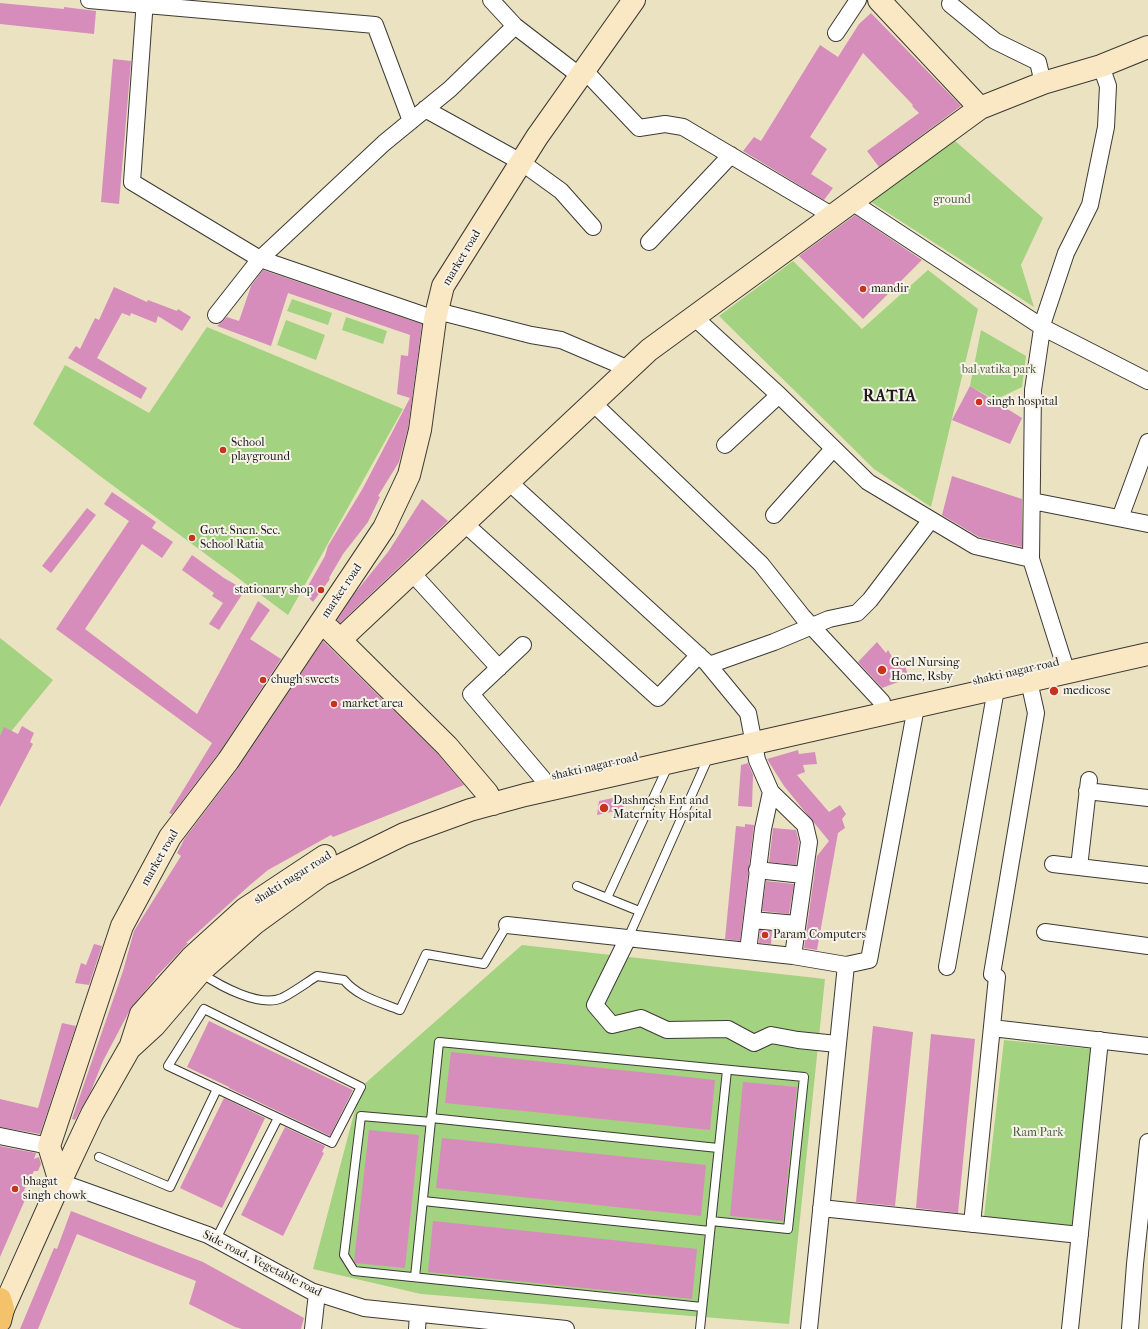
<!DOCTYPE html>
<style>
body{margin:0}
canvas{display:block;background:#ebe2c1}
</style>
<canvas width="1148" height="1329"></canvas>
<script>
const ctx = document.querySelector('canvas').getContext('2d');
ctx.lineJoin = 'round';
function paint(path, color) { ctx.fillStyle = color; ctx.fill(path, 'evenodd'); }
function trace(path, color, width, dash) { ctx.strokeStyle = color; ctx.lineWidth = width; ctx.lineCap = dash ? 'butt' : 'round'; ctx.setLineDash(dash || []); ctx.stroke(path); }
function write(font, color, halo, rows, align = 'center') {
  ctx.font = font + ' "IM FELL French Canon",serif'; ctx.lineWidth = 4; ctx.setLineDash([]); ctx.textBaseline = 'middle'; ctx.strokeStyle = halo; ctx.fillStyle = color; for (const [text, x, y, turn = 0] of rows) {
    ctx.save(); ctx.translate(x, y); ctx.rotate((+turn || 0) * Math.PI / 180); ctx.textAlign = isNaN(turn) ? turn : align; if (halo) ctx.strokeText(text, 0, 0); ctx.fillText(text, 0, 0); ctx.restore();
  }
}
paint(new Path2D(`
 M954,140L1043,218L1021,265L1034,307L868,200Z
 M793,261L862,329L928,270L978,309L931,507L874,469L719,316Z
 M292,299L332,313L328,325L287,311Z
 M346,317L387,331L383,344L342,330Z
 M286,320L325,335L316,360L277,345Z
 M207,327L403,409L288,615L100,476L33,424L65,365L149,413Z
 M981,330L1026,356L1022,387L995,400L970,386Z
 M0,638L53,680L0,745Z
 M522,945L825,979L789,1324L421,1294L313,1269L361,1087Z
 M1004,1040L1092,1049L1072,1226L984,1217Z`), '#a3d280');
paint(new Path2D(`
 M0,3L64,9V7L96,11L94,34L0,24Z
 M871,13L961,106L879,167L867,151L919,113L912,106L913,105L863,53L810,137L827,149L811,174L833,188L824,200L743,151L754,137L761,141L820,45L838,57L859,24Z
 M113,59L131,61L119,204L101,202Z
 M855,215L922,260L863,319L799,256Z
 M263,270L422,324L408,428L399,462L378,496L380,497L368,522L343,554L329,578L330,579L313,602L304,593L325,556L328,546L363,488L410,398L397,394L401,355L408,356L410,335L288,293L271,346L217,326L227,317L239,321L251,286Z
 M114,287L147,302L148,300L177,311L178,309L191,317L182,331L158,316L156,323L131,313L130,316L122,313L97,358L147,388L141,399L68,358L76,346L80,349L95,318L99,320Z
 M970,386L1022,418L1010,444L952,420Z
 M952,476L1022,499V547L979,537L942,515Z
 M112,492L156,522L152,528L173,542L162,558L142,544L85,629L197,714L258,601L270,610L250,639L281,659L218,754L172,814L169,813L212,743L56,629L129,521L104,504Z
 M422,499L448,521L340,623L337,620L355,593L388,552Z
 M87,508L96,515L51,573L42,566Z
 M192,555L224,578L245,590L219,630L209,624L223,603L212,596L214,593L182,570Z
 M323,641L438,754L464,785L333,837L331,835L268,870L250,885L186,943H188L155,978H156L132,1006L103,1061L91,1091L75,1120L72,1119L123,971L134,931L181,856L177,853L185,838L238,768Z
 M877,642L886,653L888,650L895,662L903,660L909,678L882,688L858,662Z
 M22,726L34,733L30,742L33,744L0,807V736L4,727L18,734Z
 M798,750L799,754L815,752L817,764L803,765L805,772L797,775L829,812L840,805L846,814L842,819L845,828L838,833L817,950L804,948L817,856L829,841L784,786L767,759Z
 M748,763L753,775L752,807L738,806L741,765Z
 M622,796L624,809L597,815L599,801Z
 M745,824L754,825L740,941L725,939L736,826L745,827Z
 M773,828L796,830L799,842L796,865L769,862Z
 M766,881L794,884L789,914L762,911Z
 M760,930L772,931L771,944L759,943Z
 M94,944L102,946L89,985L75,983L81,963L86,965Z
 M209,1021L353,1090L330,1136L229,1088V1087L187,1067Z
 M62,1023L76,1026L40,1134L0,1127V1099L38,1108Z
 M873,1026L913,1032L895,1206L856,1202Z
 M931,1034L975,1039L958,1213L916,1208Z
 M451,1052L715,1080L710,1130L445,1103Z
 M743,1082L797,1087L783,1221L730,1216Z
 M224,1098L265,1118L222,1208L180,1188Z
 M285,1127L325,1146L322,1152L324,1153L283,1236L241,1215Z
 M369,1130L419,1135L405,1268L355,1263L354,1261Z
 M442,1138L706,1165L701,1216L436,1188Z
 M0,1146L36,1153L34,1159L39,1157L41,1164L38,1171H34L24,1190L28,1193L0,1257Z
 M71,1211L203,1262L304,1318L301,1329H242L235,1327L189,1304L196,1281L77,1234L38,1329H20L54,1248L57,1249Z
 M433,1221L697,1249L692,1299L428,1272Z`), '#d68dbb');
const lane = new Path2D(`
 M577,886L639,911
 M607,898L668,766
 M628,938L709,756
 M201,973C220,986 260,1008 282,998C294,992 306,983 317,976L344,980C358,997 380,1002 400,1010L426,954L484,964L507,925
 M204,1009L361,1087L332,1143L168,1066Z
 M431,1118L718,1148
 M431,1122L361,1116L344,1255L354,1271L702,1307
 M99,1157L170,1187L217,1089
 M423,1201L710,1231
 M216,1239L278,1118
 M415,1277L439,1042L804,1077L788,1229L711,1221
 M700,1329L727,1070`);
const street = new Path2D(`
 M89,0L375,25L411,121
 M145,0L132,182L260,259L435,319
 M491,0L515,26L580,76
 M950,4L995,41L1038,62L1043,83
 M836,33L858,0
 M584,70L639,128L665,124L683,127L833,216
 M425,109L521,162L561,191L593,227
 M852,202L1042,327L1148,381
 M649,242L731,155
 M437,311L531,335L561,340L629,369
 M216,315L260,259L384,143L450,89L515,26
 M694,317L779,395L868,482L975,546L1031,559
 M593,403L761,564L803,617L882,702
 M725,445L779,395
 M509,482L706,662L748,713L757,760L771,792L805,825L809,842L793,956
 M1032,501L1148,524
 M774,515L833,449
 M1120,518L1148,442
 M465,524L658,698L699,655
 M412,573L499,668
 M523,645L471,694L543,779
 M709,665L774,642L829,619L857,613L870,600L930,521
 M1067,673L1031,559L1033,390L1043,322L1066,253L1090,205L1106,127L1108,86L1101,66
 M1087,791L1148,798
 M1053,864L1148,875
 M1079,867L1089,780
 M757,870L803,875
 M752,920L797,924
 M507,925L793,956L846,965L869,960L916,707
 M1045,932L1148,946
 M628,938L595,1005L612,1025L641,1018L667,1030L728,1029L754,1043L771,1035L798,1040L837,1044
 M748,951L763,829L771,792
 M947,967L996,689
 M992,1028L1148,1046
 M0,1136L49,1146
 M60,1182L208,1235L311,1291L364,1308L566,1329
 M821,1208L1080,1235
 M972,1224L997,977L992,974L1036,713L1029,681
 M313,1329L317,1293
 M417,1329L418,1314
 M809,1329L846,965
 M1070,1329L1100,1040
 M1130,1329L1135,1264L1148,1142`);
const secondary = new Path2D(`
 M879,0L980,108
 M330,630L447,746L487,793L493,804
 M341,639L649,350L980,108L1043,83L1101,66L1148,47
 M131,1045L141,1014L191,958L245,909L325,856
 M60,1182L49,1146L122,926L170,837L228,761L384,528L409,475L420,430L435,319L443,286L537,137L634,0
 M3,1309L60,1182L92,1114L129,1049L154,1026L202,970L255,923L321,875L404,834L470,810L525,795L1148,654`);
const primary = new Path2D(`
 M0,1299L3,1309L0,1321`);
trace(lane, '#3b3a35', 10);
trace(street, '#3b3a35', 18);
trace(secondary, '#3b3a35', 24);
trace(primary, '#3b3a35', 24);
trace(lane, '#fff', 8);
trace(street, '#fff', 16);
trace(secondary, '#fae7c3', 22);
trace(primary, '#f3c26a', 22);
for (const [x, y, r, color] of [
 [863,289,4,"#c8321e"],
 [979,402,4,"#c8321e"],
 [223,450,4,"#c8321e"],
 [192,538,4,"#c8321e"],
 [321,590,4,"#c8321e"],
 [882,670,5,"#c8321e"],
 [263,680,4,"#c8321e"],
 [1054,691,5,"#c8321e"],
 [334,704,4,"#c8321e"],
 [604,808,5,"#c8321e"],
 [765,935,4,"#c8321e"],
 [15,1189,4,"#c8321e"]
]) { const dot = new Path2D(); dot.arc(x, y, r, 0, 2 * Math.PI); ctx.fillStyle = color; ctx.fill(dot); trace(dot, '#f7f3e8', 1.5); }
write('12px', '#4b5c3f', '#f7f3e8', [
 ["ground",952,200],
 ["bal vatika park",999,370],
 ["Ram Park",1038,1133]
]);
write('12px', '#1c1c1c', '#f7f3e8', [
 ["market road",462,258,-59],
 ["market road",342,591,-56],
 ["shakti nagar road",1016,672,-13],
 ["shakti nagar road",595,767,-13],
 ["market road",160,858,-60],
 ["shakti nagar road",293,878,-32],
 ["Side road , Vegetable road",262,1264,27]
]);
write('12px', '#1c1c1c', '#f7f3e8', [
 ["mandir",871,289],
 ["singh hospital",987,402],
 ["School",231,443],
 ["playground",231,457],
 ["Govt. Snen. Sec.",200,531],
 ["School Ratia",200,545],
 ["stationary shop",313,590,"right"],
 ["Goel Nursing",891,663],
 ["Home, Rsby",891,677],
 ["chugh sweets",271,680],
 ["medicose",1063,691],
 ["market area",342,704],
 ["Dashmesh Ent and",613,801],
 ["Maternity Hospital",613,815],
 ["Param Computers",773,935],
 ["bhagat",23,1182],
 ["singh chowk",23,1196]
], 'left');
ctx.letterSpacing = '1px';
write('bold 16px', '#1c1c1c', '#f7f3e8', [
 ["RATIA",890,397]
]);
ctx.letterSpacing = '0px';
</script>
